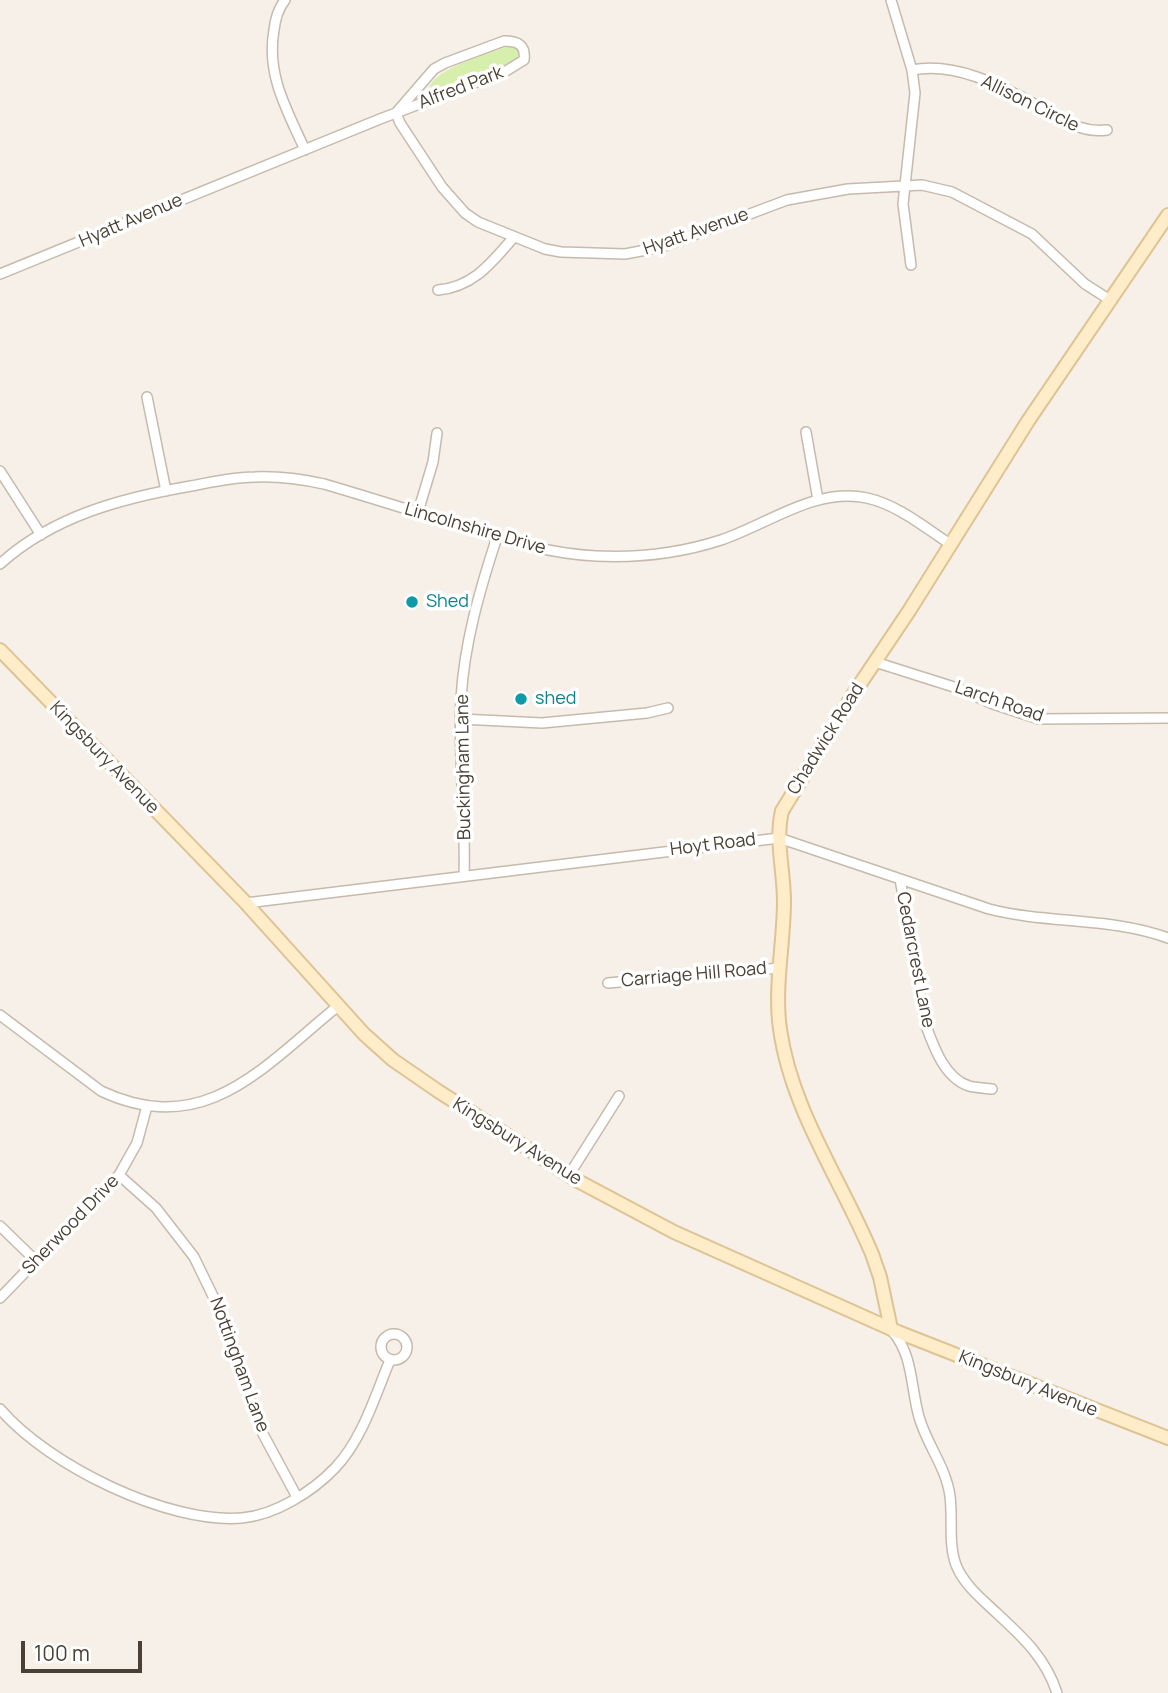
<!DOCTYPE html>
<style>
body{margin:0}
#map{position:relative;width:1168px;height:1693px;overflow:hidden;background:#f6f0e8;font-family:Manrope,sans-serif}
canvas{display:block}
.scale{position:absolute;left:21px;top:1641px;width:121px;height:32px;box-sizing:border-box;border:4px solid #4a4035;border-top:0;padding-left:9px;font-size:21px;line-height:24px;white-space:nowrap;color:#4a4035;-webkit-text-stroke:5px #fff;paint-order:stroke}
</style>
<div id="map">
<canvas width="1168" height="1693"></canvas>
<div class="scale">100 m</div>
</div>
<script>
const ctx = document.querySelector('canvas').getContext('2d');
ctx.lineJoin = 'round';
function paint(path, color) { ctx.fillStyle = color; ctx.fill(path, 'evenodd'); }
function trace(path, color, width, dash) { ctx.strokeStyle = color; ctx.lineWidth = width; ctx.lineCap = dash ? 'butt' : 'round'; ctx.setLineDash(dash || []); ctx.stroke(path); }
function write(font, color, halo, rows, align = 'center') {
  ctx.font = font + ' Manrope,sans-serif'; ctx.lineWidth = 7; ctx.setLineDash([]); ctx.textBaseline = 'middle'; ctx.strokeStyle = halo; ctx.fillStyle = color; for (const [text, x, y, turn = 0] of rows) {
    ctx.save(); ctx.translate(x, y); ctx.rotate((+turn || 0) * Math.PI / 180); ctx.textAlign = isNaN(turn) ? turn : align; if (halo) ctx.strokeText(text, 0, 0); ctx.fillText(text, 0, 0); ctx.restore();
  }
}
paint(new Path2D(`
 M509,46L516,47L519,53L518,59L512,64L436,92L429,89C433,69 490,53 509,46Z`), '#d7efac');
const street = new Path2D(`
 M285,0C278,9 275,20 274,30C266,75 287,110 305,150
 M891,0L912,70L915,93L903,204L911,265
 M912,70C959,61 1006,89 1046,110C1068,122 1082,133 1107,130
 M396,113L400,123L442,187L465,213L478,222L545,249L561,252L625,254L662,247L787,200L848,189L922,185L952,192L1032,234L1085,284L1110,300
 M0,274L380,119L506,71L524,60C526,45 518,41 504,41L445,63L434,69L396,113
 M438,290C474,287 492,262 514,237
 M147,397L166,491
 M806,432L818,500
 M0,471L41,535
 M418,512L433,462L437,433
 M0,564C53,516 122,498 191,486C212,482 233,477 255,477C279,476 301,479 324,484C372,498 419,513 467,528C509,541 551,554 596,556C638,558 681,553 721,540C769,524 815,487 867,498C898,505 924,527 950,544
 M875,662L957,688L993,704L1039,719L1168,718
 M461,719L542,723L647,713L668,708
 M464,876C466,817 458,758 461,699C464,644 480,589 497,537
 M900,879L925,1023C933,1045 944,1078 969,1086C976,1088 985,1088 992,1089
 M246,903L779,838L989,909C1047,924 1111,917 1168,938
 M608,983L780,968
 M0,1015L101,1091C205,1140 264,1066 338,1006
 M119,1175L156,1208L194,1257L228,1327L243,1381L263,1434L297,1497
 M569,1175L619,1096
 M0,1226L36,1261
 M0,1298L119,1175L137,1143L147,1106
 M893,1332C913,1355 911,1389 919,1417C927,1445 946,1467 950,1496C953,1519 948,1543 956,1565C963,1582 976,1594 989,1606C1018,1633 1045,1655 1057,1693
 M381 1347a13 13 0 1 1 26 0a13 13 0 1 1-26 0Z
 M0,1409C48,1465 167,1524 242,1518C275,1515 312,1492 335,1468C362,1440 375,1396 390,1360`);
const secondary = new Path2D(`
 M0,650L244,901L364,1034L393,1060L438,1091L578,1181L674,1232L898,1332L1168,1438
 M891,1329L880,1277L872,1254C841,1180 791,1109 780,1029C774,987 784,943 784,901C784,871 775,840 782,811L856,690L909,611L1028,421L1168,215`);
trace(street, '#c6baac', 12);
trace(secondary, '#dec394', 16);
trace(street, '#fff', 9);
trace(secondary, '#ffecc9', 12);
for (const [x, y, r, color] of [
 [412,602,7,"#0f9aa8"],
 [521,699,7,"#0f9aa8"]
]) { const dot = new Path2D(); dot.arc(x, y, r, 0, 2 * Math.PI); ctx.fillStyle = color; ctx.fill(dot); trace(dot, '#fff', 2.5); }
write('18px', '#4a4035', '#fff', [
 ["Alfred Park",461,88,-21],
 ["Allison Circle",1030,104,26],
 ["Hyatt Avenue",131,221,-23],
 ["Hyatt Avenue",696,232,-19],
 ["Lincolnshire Drive",475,529,16],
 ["Larch Road",999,702,19],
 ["Chadwick Road",826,739,-58],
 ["Kingsbury Avenue",104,758,46],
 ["Buckingham Lane",464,767,-91],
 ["Hoyt Road",713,845,-7],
 ["Cedarcrest Lane",915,960,79],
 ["Carriage Hill Road",694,975,-5],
 ["Kingsbury Avenue",517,1142,32],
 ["Sherwood Drive",71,1225,-46],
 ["Nottingham Lane",239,1365,70],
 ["Kingsbury Avenue",1028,1384,22]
]);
write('18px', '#0d838f', '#fff', [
 ["Shed",426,602],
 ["shed",535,699]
], 'left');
</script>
